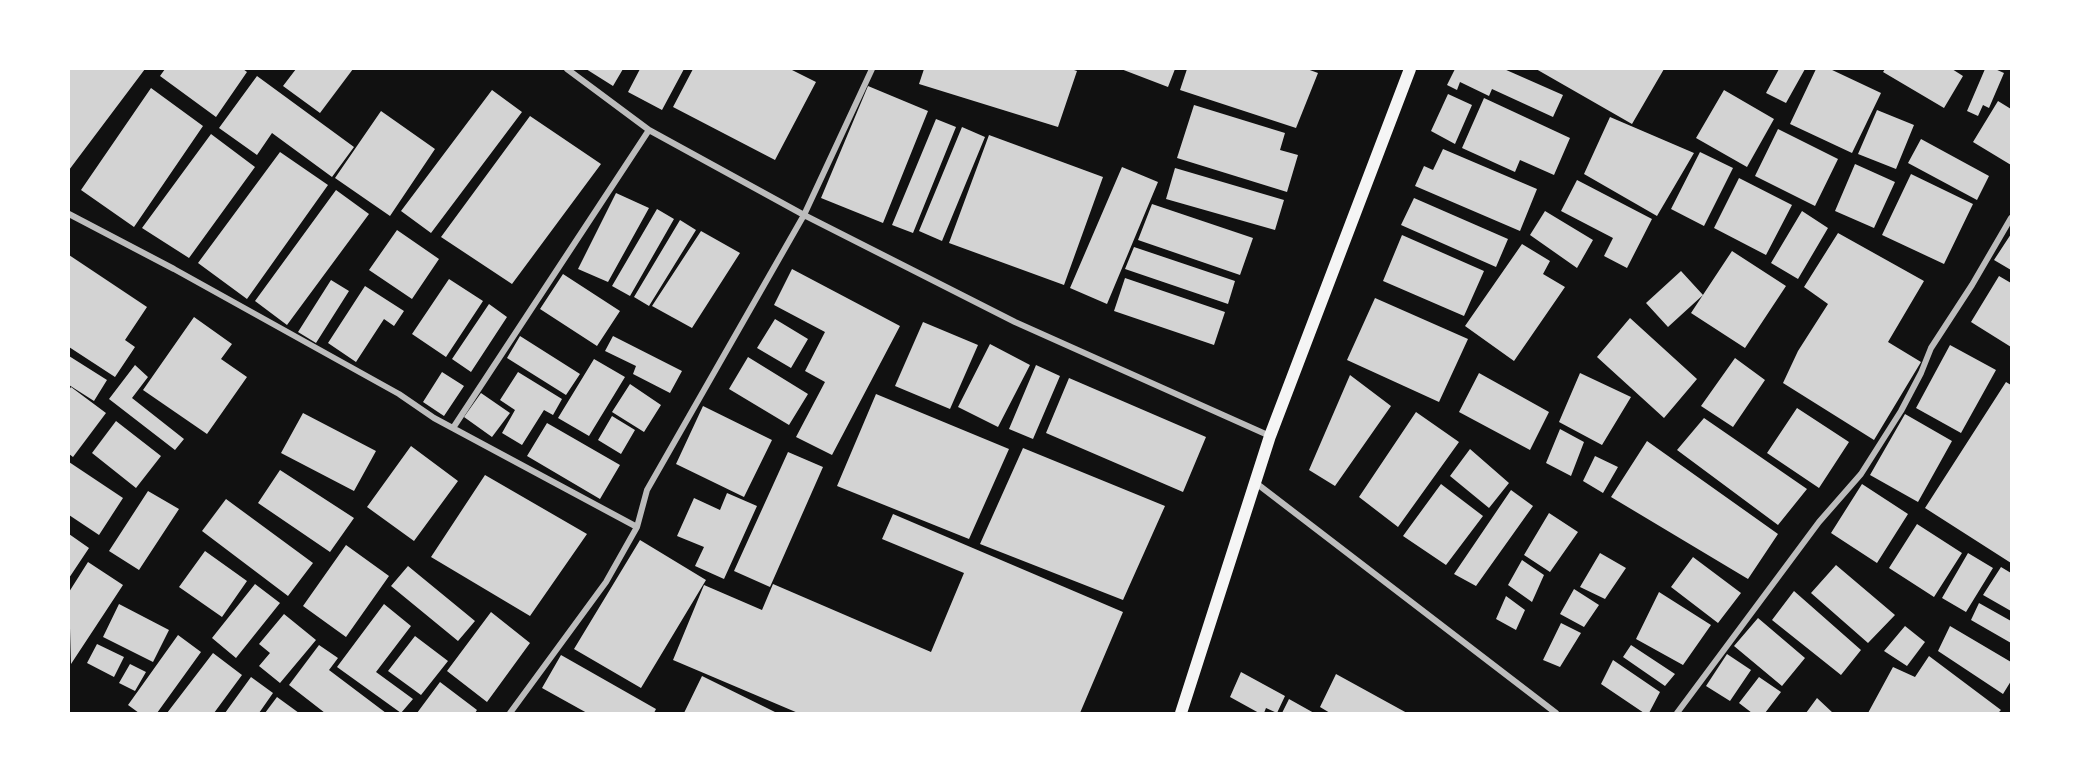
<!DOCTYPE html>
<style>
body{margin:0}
#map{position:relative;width:2080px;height:782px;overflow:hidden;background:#111;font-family:"Playfair Display",serif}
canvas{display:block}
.frame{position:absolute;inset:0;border:70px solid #fff;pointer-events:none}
</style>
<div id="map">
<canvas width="2080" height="782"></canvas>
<div class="frame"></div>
</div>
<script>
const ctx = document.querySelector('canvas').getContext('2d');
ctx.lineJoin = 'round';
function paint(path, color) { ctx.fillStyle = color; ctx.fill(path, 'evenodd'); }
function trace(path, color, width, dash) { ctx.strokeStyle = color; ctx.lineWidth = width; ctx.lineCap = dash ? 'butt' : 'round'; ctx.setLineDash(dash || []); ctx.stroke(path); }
paint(new Path2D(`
 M69,69H145L69,170Z
 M165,69H243L247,72L216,117L160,76Z
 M296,69H353L320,113L283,86Z
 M586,69H623L613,86Z
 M640,69H684L662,110L628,92Z
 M693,69H790L816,82L775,160L673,107Z
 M924,69H1071L1077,71L1058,127L919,84Z
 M1121,69H1175L1168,87Z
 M1187,69H1307L1318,73L1296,128L1180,90Z
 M1455,69H1504L1563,95L1553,117L1492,89L1489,96L1460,82L1457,90L1447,85Z
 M1536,69H1664L1632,124Z
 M1779,69H1805L1786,103L1766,93Z
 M1816,69H1830L1881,93L1852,153L1790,124Z
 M1885,69H1952L1963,76L1944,108L1883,72Z
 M1985,69H1995L2004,73L1989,108L1983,105L1978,116L1967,111Z
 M257,76L354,147L332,177L272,133L257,155L219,128Z
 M868,86L928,111L883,223L821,198Z
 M151,88L203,126L134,227L81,190Z
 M492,90L522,112L431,233L401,211Z
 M1724,90L1774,119L1747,167L1696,138Z
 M1448,94L1472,105L1455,144L1431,131Z
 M1484,98L1570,138L1554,175L1520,160L1515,172L1462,148Z
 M1998,101L2011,109V165L1973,142Z
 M1194,105L1285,133L1280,150L1298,155L1287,192L1177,158Z
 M1877,110L1914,125L1896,169L1858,154Z
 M381,111L435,149L390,216L335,178Z
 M530,116L601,164L512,284L441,237Z
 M1610,117L1694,153L1657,216L1584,174Z
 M936,119L956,127L913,233L892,225Z
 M962,127L985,137L942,241L919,231Z
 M1778,129L1838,159L1815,206L1755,176Z
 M211,134L255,167L189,258L142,228Z
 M989,135L1103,177L1064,285L949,243Z
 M1921,139L1989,176L1977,200L1908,163Z
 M1443,149L1537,189L1520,231L1415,186L1424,166L1433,170Z
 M280,152L328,185L247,299L198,263Z
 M1700,152L1733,168L1704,226L1671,209Z
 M1855,164L1895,182L1874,228L1835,211Z
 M1122,167L1158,182L1107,304L1070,288Z
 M1175,168L1284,200L1275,230L1166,199Z
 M1911,174L1973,204L1944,264L1882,235Z
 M1739,178L1792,205L1766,255L1714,228Z
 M1577,180L1652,219L1627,268L1604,256L1613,238L1561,211Z
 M336,190L369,214L287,325L255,301Z
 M616,193L649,208L608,282L578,269Z
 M1414,198L1508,239L1496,267L1401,225Z
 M1152,204L1253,238L1240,275L1138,240Z
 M657,209L674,219L630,296L612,286Z
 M1545,211L1593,240L1577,268L1530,235Z
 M1802,211L1828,228L1798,279L1771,263Z
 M680,220L696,230L649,306L634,297Z
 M397,230L439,259L412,299L369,270Z
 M701,231L740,253L692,328L652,306Z
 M1838,233L1924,281L1888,342L1921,362L1874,440L1783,383L1798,351L1828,304L1804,287Z
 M2011,234V270L1994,260Z
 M1402,235L1484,271L1464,316L1383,281Z
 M1522,244L1550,261L1543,274L1565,287L1514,361L1465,326Z
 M1134,247L1235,281L1228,304L1125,269Z
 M1732,251L1786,286L1745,348L1691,313Z
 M69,255L147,307L125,340L135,347L115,377L69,347Z
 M792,269L900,326L832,455L796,437L825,382L805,371L825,332L774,305Z
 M1681,271L1703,295L1668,327L1646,303Z
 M563,274L620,311L597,346L540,309Z
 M1999,276L2011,283V347L1971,322Z
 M1125,278L1225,312L1214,345L1114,311Z
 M449,279L483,301L446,357L412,334Z
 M331,280L349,291L316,343L298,332Z
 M365,286L404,311L394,326L384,319L356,362L328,343Z
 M1375,298L1468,339L1439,402L1347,360Z
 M489,304L507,317L471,372L452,359Z
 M194,317L232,344L221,359L247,377L207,434L143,390Z
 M1630,318L1697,379L1664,418L1597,357Z
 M775,319L808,339L791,368L757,348Z
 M923,322L978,345L950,409L895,386Z
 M520,336L580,374L566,395L507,358Z
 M613,336L682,371L670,393L633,374L636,366L605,351Z
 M990,344L1030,365L998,427L958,407Z
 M1950,345L1996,370L1961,433L1916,408Z
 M69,356L107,380L94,401L69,385Z
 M748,357L808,394L789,425L729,389Z
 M1735,358L1765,380L1733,427L1701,406Z
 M594,359L625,377L589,436L558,418Z
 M135,365L148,377L132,398L184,439L175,450L109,399Z
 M1036,365L1060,376L1033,439L1009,429Z
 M442,372L464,386L444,416L423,402Z
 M518,372L562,399L553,415L544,410L522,445L502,433L515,410L500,400Z
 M1479,373L1549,412L1530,450L1459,412Z
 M1580,373L1631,397L1602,445L1559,422Z
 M1350,375L1391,406L1335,486L1309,470Z
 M1069,378L1206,437L1183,492L1046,433Z
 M2006,382L2011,385V563L1925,508Z
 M630,384L661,405L644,432L612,412Z
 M71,387L106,413L73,457L69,454V390Z
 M481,393L510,413L492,437L464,417Z
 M876,394L1009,449L969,539L837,486Z
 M703,406L772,440L744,497L676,464Z
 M1797,408L1849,442L1819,488L1767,453Z
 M1416,412L1459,442L1398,527L1359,497Z
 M303,413L376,451L354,491L281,453Z
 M1905,414L1952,441L1918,502L1870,475Z
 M612,416L635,430L621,454L598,440Z
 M1704,418L1807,489L1778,525L1677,450Z
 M116,421L161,456L136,488L92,453Z
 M547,423L620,465L600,499L527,456Z
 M1560,429L1584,442L1571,476L1546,463Z
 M1647,441L1778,534L1748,579L1611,497Z
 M411,446L458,481L414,541L367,507Z
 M1023,448L1165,506L1123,600L980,544Z
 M1470,449L1509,483L1489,508L1450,476Z
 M788,452L823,467L770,587L734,571Z
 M1595,456L1618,467L1603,493L1583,481Z
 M69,462L123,498L99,535L69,515Z
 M280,470L354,518L330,552L258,503Z
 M485,475L587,534L530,616L431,557Z
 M1441,484L1483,516L1446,565L1403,536Z
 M1862,484L1908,514L1877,563L1831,533Z
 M1511,490L1533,506L1476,586L1454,574Z
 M148,491L179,509L139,570L109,551Z
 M727,493L757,506L724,579L695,566L704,547L677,536L694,498L720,510Z
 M226,499L313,563L288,596L202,531Z
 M1549,513L1578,532L1550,572L1524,555Z
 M893,514L1123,612L1080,713H798L673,660L704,585L762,610L773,584L931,652L964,573L882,539Z
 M1917,524L1962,553L1934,597L1889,568Z
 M69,534L89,548L69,578Z
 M640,540L706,580L641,688L574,649Z
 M346,545L389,576L346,637L303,606Z
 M205,551L247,581L222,617L179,587Z
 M1600,553L1626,568L1605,599L1580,587Z
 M1968,553L1993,568L1966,612L1942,598Z
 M1693,557L1741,593L1718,623L1671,587Z
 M1522,560L1544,575L1532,602L1508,585Z
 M88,562L123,585L71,664L69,592Z
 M1836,565L1895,615L1868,643L1811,593Z
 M408,566L475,621L458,641L391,586Z
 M2001,567L2011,573V611L1983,595Z
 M255,584L280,603L236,658L212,638Z
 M1574,589L1599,605L1584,627L1560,614Z
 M1794,591L1861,650L1841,675L1772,620Z
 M1659,592L1711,625L1683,665L1636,639Z
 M1506,596L1525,610L1516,630L1496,619Z
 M1979,603L2011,621V643L1971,620Z
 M119,604L169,630L153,662L103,637Z
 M384,604L411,626L376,672L413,699L401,713L337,667Z
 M491,612L530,643L487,702L447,671Z
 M284,614L316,640L280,683L259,666L270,653L259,644Z
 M1758,618L1805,658L1782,686L1734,646Z
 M1561,623L1581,633L1560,667L1543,660Z
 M1905,626L1925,642L1907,666L1884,651Z
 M1950,626L2011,662V681L2003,694L1938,651Z
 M178,635L201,652L157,713H139L128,705Z
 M415,636L448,661L421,695L388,671Z
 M97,644L124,657L114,677L87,663Z
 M319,645L338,658L329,670L386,713H325L289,685Z
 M1631,645L1675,674L1665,686L1623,657Z
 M213,653L242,675L214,713H167Z
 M1727,654L1751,670L1730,701L1706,686Z
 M561,655L656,709L654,713H587L542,688Z
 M1929,656L2001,710L1998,713H1868L1893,667L1915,677Z
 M1613,660L1660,692L1649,713H1644L1601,684Z
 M130,664L146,672L135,691L119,683Z
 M1241,672L1285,696L1277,713L1266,708L1264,713H1259L1230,697Z
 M1336,674L1407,713H1330L1320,707Z
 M702,676L777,713H684Z
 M251,677L273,693L259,713H225Z
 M1759,677L1781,692L1765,713H1752L1739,703Z
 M440,682L477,710L475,713H417Z
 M277,697L299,713H265Z
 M1817,698L1833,713H1806Z
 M1289,699L1314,713H1282Z`), '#d3d3d3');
trace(new Path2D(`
 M567,69L649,130L804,215L1015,322L1270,436
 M69,214L174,269L399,394L434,418L637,527
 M453,428L649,130
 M1256,483L1556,713
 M510,713L606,582L637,527L647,490L804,215L872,69
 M1677,713L1819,522L1861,474L1901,411L1921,373L1931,348L1972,285L2011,218`), '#bcbcbc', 6);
trace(new Path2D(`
 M1181,713L1270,436L1410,69`), '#f5f5f5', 12);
</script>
